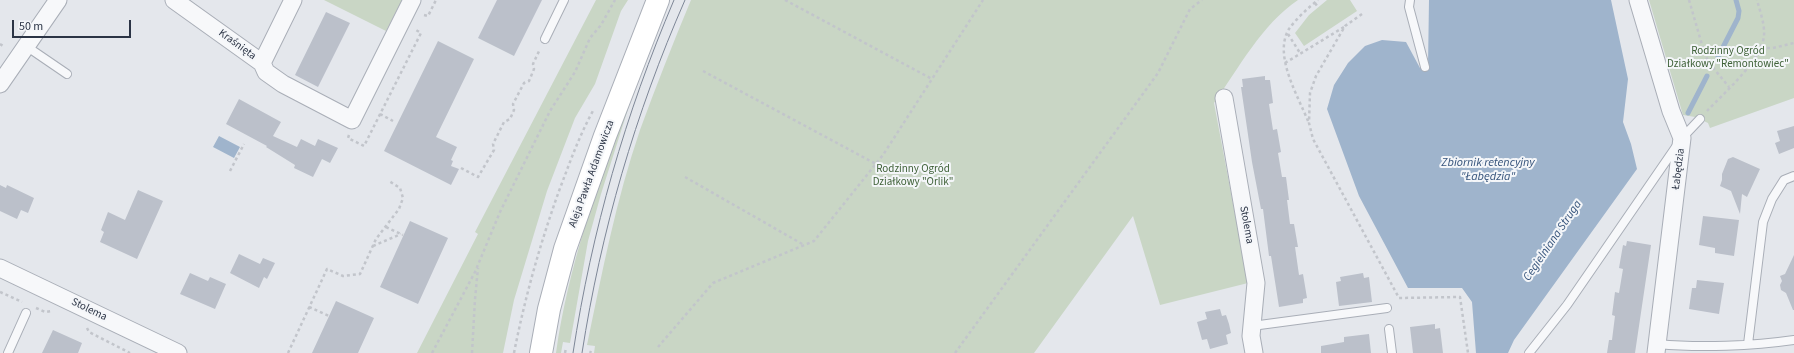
<!DOCTYPE html>
<meta charset="utf-8">
<style>
body{margin:0}
#map{position:relative;width:1794px;height:353px;overflow:hidden;background:#e4e7ec;font-family:"Source Sans 3",sans-serif}
canvas{display:block}
.scale{position:absolute;left:12px;top:20px;width:119px;height:18px;box-sizing:border-box;border:2px solid #2b3445;border-top:0;padding-left:5px;font-size:12px;line-height:14px;white-space:nowrap;color:#2b3445;-webkit-text-stroke:3px #f4f6f9;paint-order:stroke}
</style>
<div id="map">
<canvas width="1794" height="353"></canvas>
<div class="scale">50 m</div>
</div>
<script>
const ctx = document.querySelector('canvas').getContext('2d');
ctx.lineJoin = 'round';
function paint(path, color) { ctx.fillStyle = color; ctx.fill(path, 'evenodd'); }
function trace(path, color, width, dash) { ctx.strokeStyle = color; ctx.lineWidth = width; ctx.lineCap = dash ? 'butt' : 'round'; ctx.setLineDash(dash || []); ctx.stroke(path); }
function write(font, color, halo, rows, align = 'center') {
  ctx.font = font + ' "Source Sans 3",sans-serif'; ctx.lineWidth = 4; ctx.setLineDash([]); ctx.textBaseline = 'middle'; ctx.strokeStyle = halo; ctx.fillStyle = color; for (const [text, x, y, turn = 0] of rows) {
    ctx.save(); ctx.translate(x, y); ctx.rotate((+turn || 0) * Math.PI / 180); ctx.textAlign = isNaN(turn) ? turn : align; if (halo) ctx.strokeText(text, 0, 0); ctx.fillText(text, 0, 0); ctx.restore();
  }
}
paint(new Path2D(`
 M324,0H402L386,31Z
 M596,0H628L621,11L595,84L575,118L547,191L514,300L503,353H417L478,234L475,232Z
 M691,0H1298C1262,24 1239,68 1214,103L1248,283L1160,305L1133,216L1034,353H594L595,346L587,345C602,273 616,200 640,130C656,86 673,43 691,0Z
 M1327,0H1350L1357,11L1304,46L1295,33L1309,15Z
 M1649,0H1794V98L1710,128L1708,123L1695,117L1683,115Z
 M626,106H629L601,194L588,241L570,343L563,342L561,353H556C568,268 597,186 626,106Z`), '#c9d6c5');
paint(new Path2D(`
 M1429,0H1611L1628,79L1623,122L1631,144L1637,169L1514,340L1508,353H1476L1472,302L1462,288H1408L1359,196L1327,109L1334,85L1348,63L1365,46L1382,40L1406,42L1420,68L1428,66Z
 M219,136L240,147L234,158L213,147Z`), '#9fb4cc');
trace(new Path2D(`
 M1718,57L1738,18L1739,11L1736,0
 M1688,113L1707,76`), '#9fb4cc', 5);
paint(new Path2D(`
 M497,0H542L514,56L478,38Z
 M326,12L350,23L318,87L295,75Z
 M438,41L474,59L436,137L457,147L451,160L453,161L451,166L459,169L451,185L384,151Z
 M1265,76V80H1270L1273,103L1269,104L1273,130L1277,129L1281,152L1278,153L1282,177H1286L1289,200H1287L1290,224H1294L1298,247H1295L1299,275L1303,274L1307,298L1303,299V303L1279,307L1271,256H1269L1263,209H1261L1252,162L1241,87H1243L1242,79Z
 M239,99L281,122L273,136L297,147L301,139L315,146L318,139L338,148L330,163L322,159L313,177L294,168L295,165L266,147L267,146L226,124Z
 M1794,126V148L1779,154L1775,143L1780,141L1777,131Z
 M1733,157L1760,169L1747,197L1742,194L1740,214L1731,191L1720,186L1722,180V174L1728,159Z
 M0,185L6,188L7,185L34,198L28,213L21,210L17,219L0,211Z
 M138,190L163,201L137,259L100,242L104,232L101,230L108,212L125,220Z
 M1703,216L1739,220L1734,256L1715,253V248L1699,245Z
 M410,221L448,238L418,304L380,287Z
 M1627,241L1651,245L1635,353H1607L1609,340H1612L1615,316L1612,315L1615,292L1619,293L1623,269L1619,268L1623,245L1626,246Z
 M239,254L260,264L263,258L275,263L267,279L264,277L259,288L230,273Z
 M1794,255V310H1793L1786,293L1781,290L1780,285L1782,281L1780,276L1785,274Z
 M190,273L208,281L210,277L226,284L215,309L180,294Z
 M1363,273L1364,278L1369,277L1372,302L1339,306L1336,282L1341,281L1340,277Z
 M1697,280L1724,283L1719,314L1689,309L1692,288H1696Z
 M336,301L374,318L358,353H312Z
 M1220,309L1222,316L1226,315L1229,324L1231,333L1226,335L1228,344L1210,349L1207,339L1202,340L1197,322L1207,319L1205,312Z
 M1435,324V329L1440,328L1443,353H1413L1410,327Z
 M53,330L82,343L78,353H42Z
 M1369,334L1371,353H1321V346L1344,342V337Z`), '#bbc0ca');
const service = new Path2D(`
 M1410,0L1409,7L1425,67
 M545,39L564,0
 M26,46L67,74
 M1252,326L1387,308
 M1389,329L1392,353
 M1658,344C1699,348 1753,346 1794,340
 M1748,344L1763,222L1772,199L1784,180L1794,176
 M8,353L26,313
 M1529,353L1567,305L1682,138L1700,119`);
const minor = new Path2D(`
 M174,0L262,63L266,72L283,84L352,120L412,0
 M1638,0L1671,111L1682,138L1656,353
 M262,63L293,0
 M0,84L58,0
 M1224,98L1256,283L1251,336L1254,353
 M0,268L178,353`);
const secondary = new Path2D(`
 M541,353L549,309L565,249L605,136L658,0`);
trace(service, '#a9aeb7', 10);
trace(minor, '#a9aeb7', 19);
trace(secondary, '#a9aeb7', 24);
trace(new Path2D(`
 M785,0L932,79
 M1689,0L1705,55L1710,64L1729,87
 M1315,3L1318,7
 M1362,14L1345,26L1316,76L1310,93L1309,123L1313,139L1399,298L1460,297L1468,353
 M424,15L428,16L436,0
 M1288,34L1300,53
 M0,44L3,46
 M1761,48H1773L1794,43
 M1285,63L1344,27
 M703,71L876,164
 M1707,111C1724,93 1761,61 1764,36C1765,25 1760,11 1757,0
 M380,114L393,121
 M1308,121C1298,96 1273,55 1289,29C1295,20 1309,7 1318,0
 M349,135L348,138L364,146L421,33L416,30L417,28
 M461,168L478,177L494,150L493,144L504,122L510,119L514,110L513,104L524,83L529,81L534,69L533,64L540,49
 M230,171L244,144
 M685,177L804,245
 M386,227L403,235
 M373,246L401,234
 M0,292L22,302
 M309,307L329,316
 M36,308L45,312L52,311
 M87,328L89,332L130,353
 M658,347L713,283L814,241L883,155L983,0
 M288,353L327,269L343,276L360,274L376,239L399,209L403,198L400,188L389,181
 M432,353L475,272L500,212L550,111L575,72L590,38L601,25L615,0
 M472,353L475,299L478,268
 M514,353C525,297 540,244 559,191C570,162 579,136 594,109
 M565,353L566,348
 M590,353L591,351
 M955,353L1158,73L1190,9L1202,0`), '#c2c5cb', 2.5, [3, 3]);
trace(service, '#f7f8fa', 8);
trace(minor, '#f7f8fa', 17);
trace(secondary, '#fff', 22);
trace(new Path2D(`
 M573,353C592,230 625,115 674,0
 M582,353C601,231 635,114 685,0`), '#7d8696', 1);
write('11px', '#2b3445', '#f4f6f9', [
 ["Kraśnięta",237,45,36],
 ["Łabędzia",1679,169,-83],
 ["Aleja Pawła Adamowicza",592,174,-70],
 ["Stolema",1246,225,80],
 ["Stolema",89,310,26]
]);
write('11px', '#3f6138', '#f4f6f9', [
 ["Rodzinny Ogród",1728,52],
 ["Działkowy \"Remontowiec\"",1728,65],
 ["Rodzinny Ogród",913,170],
 ["Działkowy \"Orlik\"",913,183]
]);
write('italic 12px', '#34527a', '#f4f6f9', [
 ["Zbiornik retencyjny",1488,163],
 ["\"Łabędzia\"",1488,177],
 ["Cegielniana Struga",1553,241,-56]
]);
</script>
